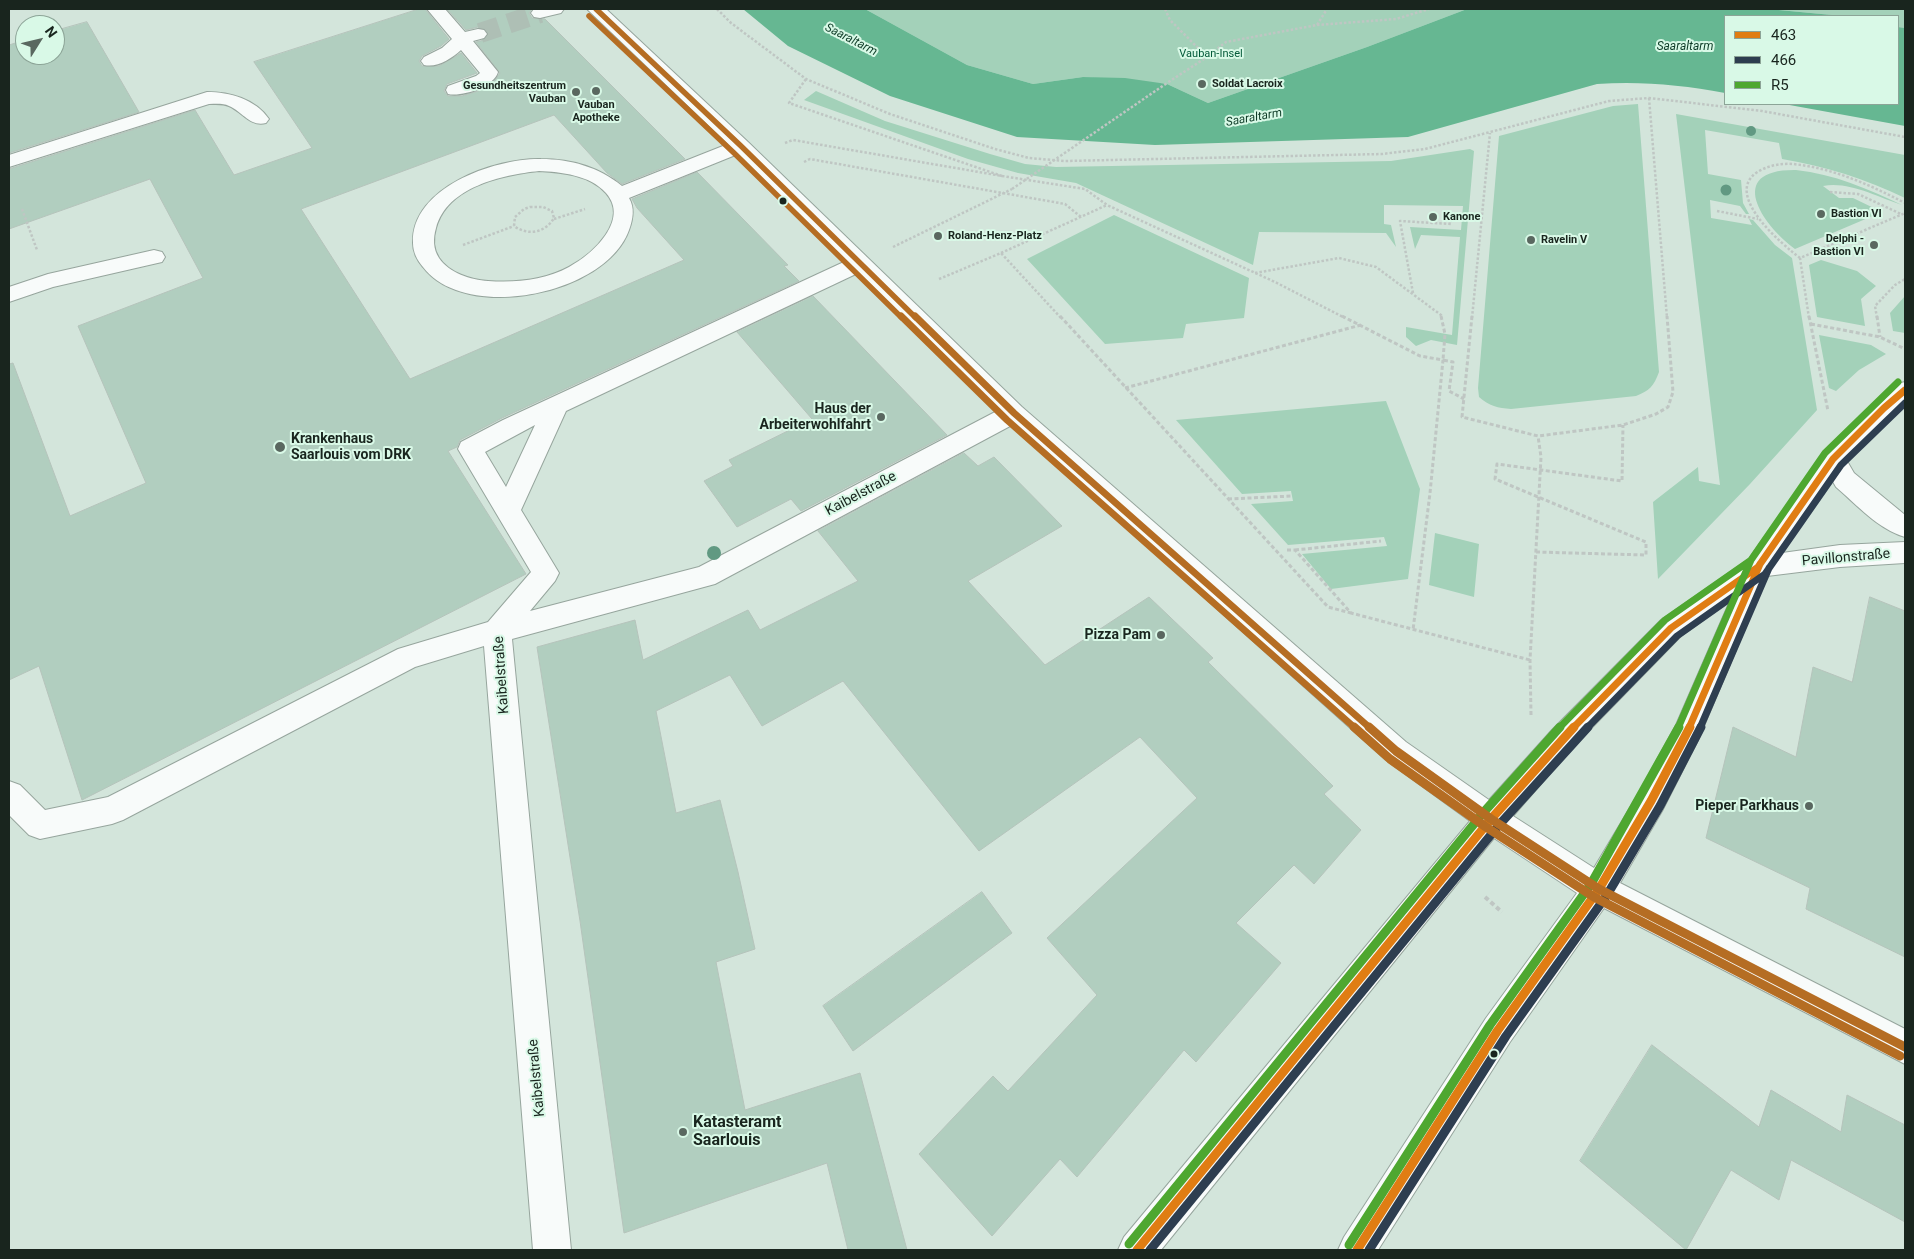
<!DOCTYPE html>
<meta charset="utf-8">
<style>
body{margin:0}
#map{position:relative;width:1914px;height:1259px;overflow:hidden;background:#d3e5db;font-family:Roboto,sans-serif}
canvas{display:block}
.frame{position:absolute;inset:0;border:10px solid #19251e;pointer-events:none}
.legend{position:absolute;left:1724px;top:15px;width:175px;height:90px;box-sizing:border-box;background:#d9f9e7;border:1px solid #8ca497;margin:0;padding:6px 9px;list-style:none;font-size:15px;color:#19251e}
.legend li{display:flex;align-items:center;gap:10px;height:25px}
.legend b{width:25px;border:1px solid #8ca497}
.north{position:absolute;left:15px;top:15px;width:50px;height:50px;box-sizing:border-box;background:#d9f9e7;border:1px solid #8ca497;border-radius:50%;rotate:54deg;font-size:14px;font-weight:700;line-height:20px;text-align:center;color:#19251e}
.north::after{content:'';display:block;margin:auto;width:18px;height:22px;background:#5a6860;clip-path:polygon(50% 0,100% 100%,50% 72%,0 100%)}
</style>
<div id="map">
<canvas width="1914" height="1259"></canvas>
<div class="frame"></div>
<ul class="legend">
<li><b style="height:6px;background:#e07d13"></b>463</li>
<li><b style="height:6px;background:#2e3e50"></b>466</li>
<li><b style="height:6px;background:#4ea730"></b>R5</li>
</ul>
<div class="north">N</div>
</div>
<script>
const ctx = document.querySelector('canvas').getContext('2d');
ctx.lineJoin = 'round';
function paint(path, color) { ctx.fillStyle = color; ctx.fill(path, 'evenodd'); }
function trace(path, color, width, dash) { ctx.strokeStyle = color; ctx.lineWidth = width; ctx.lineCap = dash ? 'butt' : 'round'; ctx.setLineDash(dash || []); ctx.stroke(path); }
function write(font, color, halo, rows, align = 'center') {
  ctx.font = font + ' Roboto,sans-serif'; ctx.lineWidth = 4; ctx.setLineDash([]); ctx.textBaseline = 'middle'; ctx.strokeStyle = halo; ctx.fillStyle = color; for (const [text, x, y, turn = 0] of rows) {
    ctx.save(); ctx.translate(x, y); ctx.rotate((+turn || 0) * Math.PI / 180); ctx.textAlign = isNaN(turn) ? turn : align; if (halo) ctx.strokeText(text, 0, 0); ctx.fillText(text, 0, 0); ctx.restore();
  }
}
paint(new Path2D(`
 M865,9H1467L1367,47L1208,103L1167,84L1083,77L1033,84L967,65Z
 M1768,9H1905V28L1898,27V16H1843Z
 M816,91L885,121L990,154L1025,164L1056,167L1391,161L1470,149L1474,151L1457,345L1431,340L1416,346L1406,337V327L1452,335L1460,237L1421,235L1415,249L1410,227L1461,230L1463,206L1384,205V224L1391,225L1396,247L1386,233L1259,232L1253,265L1076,183L1018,173L968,159L804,100Z
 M1638,104L1659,372C1654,386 1649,391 1636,396L1511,409C1498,408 1489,406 1479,397L1478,388L1499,136L1613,106Z
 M1676,114L1905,155V198C1866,179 1825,166 1782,159L1779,143L1705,130L1708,174L1741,180L1743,203L1749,214H1746L1740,206L1710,200L1711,218L1752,225L1749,219L1753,220L1775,245L1792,258L1817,410L1750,484L1658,579L1653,502L1698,467L1699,481L1720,485Z
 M1796,170C1834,174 1868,189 1902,205C1877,197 1849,181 1823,186L1839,198H1853L1882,212L1795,249C1761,224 1725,169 1796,170Z
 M1114,215L1249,278L1244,318L1186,324L1183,338L1105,344L1027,259Z
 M1821,260L1857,271L1876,286L1861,299L1865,326L1817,317L1809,265Z
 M1905,296V333L1893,331L1890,313Z
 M1819,335L1871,345L1886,354L1859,370L1836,391L1829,388Z
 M1386,401L1420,489L1408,579L1331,589L1302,554L1387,546L1384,537L1288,545L1251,504L1293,501L1291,491L1242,494L1176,420Z
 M1435,533L1479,544L1474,597L1429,585Z`), '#a3d1b9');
paint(new Path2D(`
 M743,9H865L967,65L1033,84L1083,77L1125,78L1167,84L1208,103L1367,47L1467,9H1768L1843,16H1725V93C1682,85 1641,81 1597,84L1408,137L1155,145L1017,137L890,96L788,46Z
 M1898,27L1905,28V126L1784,104H1898Z`), '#66b792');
const building = new Path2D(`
 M419,9H425L449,39L441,46L422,56L419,61L422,66H439L461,53L477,73L447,84L444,91L448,96H462L478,91L492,84L500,73L476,42L484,40L488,35L486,29L478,27L466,30L447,9H532L529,13L532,18L545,19L685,159L622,184L607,173L554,115L301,209L410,379L684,260L637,208L632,199L697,172L788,265L784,266L799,281L502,418L460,440L457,447L448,451L526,574L82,800L39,666L9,680V364L13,363L70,516L146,483L78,326L203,278L150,179L9,229V169L195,110L234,175L312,148L254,62Z
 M87,22L139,112L9,153V45L25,40V55H55V31Z
 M813,296L947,435L801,511L791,499L737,527L704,481L733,466L729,460L812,419L737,332Z
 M964,453L978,466L994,457L1062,526L968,581L1045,665L1149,597L1213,658L1208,662L1333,786L1324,794L1361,830L1314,884L1294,865L1236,923L1281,963L1196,1062L1184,1050L1077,1177L1060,1159L992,1236L919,1154L993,1076L1008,1091L1097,995L1047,938L1197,798L1140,737L979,851L843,681L762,726L730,675L656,711L676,813L720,800L738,872L755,949L716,962L745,1110L860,1073L907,1250H848L827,1163L624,1233L580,921L537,647L635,620L643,660L748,610L760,630L858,581L818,531Z
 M1870,597L1905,611V957L1806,909L1810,888L1706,838L1733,727L1796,757L1813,667L1852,682Z
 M982,892L1012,933L853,1051L823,1006Z
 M1652,1045L1759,1127L1771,1090L1841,1132L1847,1095L1905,1125V1222L1791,1160L1779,1200L1731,1170L1686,1250L1580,1161Z`);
paint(building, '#b1cebf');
trace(building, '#b5c3bb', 1);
trace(new Path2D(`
 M480,33L540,13`), '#aebfb5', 20, [20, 10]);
const minor = new Path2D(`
 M427,9H445L465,32L478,29L484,30L487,34L484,38L473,41L498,72C494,87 462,97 448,94L446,90L448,86L476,76L480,73L461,50C451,59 437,68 424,65L421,61L424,57L442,48L452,39Z
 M534,9H564L561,13L540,18L534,17L531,13Z
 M587,9H606L748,142L1022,407L1406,742L1489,800L1552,730L1661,620L1749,559L1824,452L1876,402L1897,384L1905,382V403L1847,461L1854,473L1905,515V537C1878,529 1857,505 1836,487L1832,480L1782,553L1840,545L1905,542V563L1840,567L1767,576L1698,740L1662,811L1620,883L1905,1029V1064L1604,908L1510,1042L1378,1250H1338L1344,1237L1486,1018L1577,893L1494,838L1161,1250H1118L1124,1237L1470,821L1386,760L1012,425L715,584L512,639L571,1250H533L484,646L415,667L123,820L112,824L40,839L29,835L9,815V781L20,785L45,810L108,797L398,649L488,622L531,572L458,449L461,442L503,420L846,261L738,154L629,198C635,208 633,219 629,230C606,295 465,323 423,267C417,260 413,252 413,243C411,187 496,158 541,159C570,159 599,167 622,186L728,144ZM539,171C561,172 590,175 606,193C630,220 593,254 569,267C545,280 516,283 488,281C471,280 449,273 439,258C433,249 433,238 436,228C447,187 502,175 539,171ZM858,273L997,411L699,567L530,611L555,581L559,573L521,510L566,411ZM535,425L506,487L485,452ZM1730,601L1676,725L1640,791L1594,868L1513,816L1572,748L1681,636Z
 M207,92C230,92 255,99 269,119L266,123C250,127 243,112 229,106C223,103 216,104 209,104L9,167V155Z
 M154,250L162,252L165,257L162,262L53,287L9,302V287L48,274Z`);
trace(minor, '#96a59d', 2);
trace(new Path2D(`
 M717,9L731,23L806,79L890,114L995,149L1029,158L1065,161L1382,154L1425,149L1609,101L1649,98L1762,111L1905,137
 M1165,9L1170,20L1207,57L1167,83
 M1317,25L1396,19L1429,9
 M1207,57L1226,42L1317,25L1327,9
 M1649,98L1667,318
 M785,143L793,140L1002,176L789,103L806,79
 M804,162L810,159L1065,204L1081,217
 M1002,176L1085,189L1107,205L1275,282L1345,318
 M1830,192L1858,194L1901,214
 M530,207H543L552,211L554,218C545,233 528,236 514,226L515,217L524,209Z
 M22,209L37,250
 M1717,211L1758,219
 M554,219L585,209
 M463,245L514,226
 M893,247L1012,189
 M1001,253L1107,205
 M1800,258C1783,245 1724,196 1756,173C1766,166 1780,163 1793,164C1833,168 1870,185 1905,203
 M1255,273L1339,258L1376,267L1441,315L1442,318
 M939,279L1001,253L1061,318
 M1413,293L1400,221L1451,224L1449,212
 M1472,318L1490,133
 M1809,318L1800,258L1905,213
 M1877,318L1875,306L1895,285L1905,279`), '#bfc6c3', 2.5, [2.5, 2]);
trace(new Path2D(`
 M1060,316L1328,607L1351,613
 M1342,316L1420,356L1443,360L1430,493L1413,630
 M1441,316L1445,334L1443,360L1453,362L1449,391L1464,399
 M1472,316L1462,417L1538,436L1623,425L1656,414L1668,407L1673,392L1667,316
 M1809,316L1828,411
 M1877,316L1880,337
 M1811,324L1880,337L1905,349
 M1125,388L1361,325
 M1228,499L1292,496
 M1287,550H1295L1351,613L1530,660
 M1295,550L1381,541
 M1536,552L1646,555V542L1495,479L1497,464L1622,481L1623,425
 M1531,715L1530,660L1541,457L1538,436`), '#bfc6c3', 3, [4, 2.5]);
trace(new Path2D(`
 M1485,897L1502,912`), '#bfc6c3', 4, [4.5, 3]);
paint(minor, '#f8fbfa');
trace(new Path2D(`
 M1012,189L1167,83`), '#bfc6c3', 2.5, [2.5, 2]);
trace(new Path2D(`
 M1573,728L1671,628L1758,567L1833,459L1884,408L1905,390
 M1689,728L1760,564`), '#e07d13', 7);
trace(new Path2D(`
 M1137,1250L1491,819L1574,727
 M1357,1250L1498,1030L1599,889L1651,801L1690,727`), '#e07d13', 9);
trace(new Path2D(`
 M1587,728L1677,636L1765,574L1841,465L1905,403
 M1700,728L1769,568`), '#2e3e50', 7);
trace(new Path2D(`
 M1150,1250L1499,825L1588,727
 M1369,1250L1506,1036L1607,895L1660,806L1701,727`), '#2e3e50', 9);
trace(new Path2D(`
 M1559,728L1665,620L1751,560L1825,453L1898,382
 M1678,728L1751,560`), '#4ea730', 7);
trace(new Path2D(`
 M1129,1244L1483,813L1560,727
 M1349,1245L1490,1025L1591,884L1679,727`), '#4ea730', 9);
trace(new Path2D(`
 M596,9L741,146L916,318`), '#b56d23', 5.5);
trace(new Path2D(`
 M915,316L1014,413L1370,728`), '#b56d23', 7);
trace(new Path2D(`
 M1369,727L1396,751L1491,819L1599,889L1905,1047`), '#b56d23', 9);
trace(new Path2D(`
 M589,16L734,153L902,318`), '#b56d23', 5.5);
trace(new Path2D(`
 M901,316L1007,420L1355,728`), '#b56d23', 7);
trace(new Path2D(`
 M1354,727L1390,759L1486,827L1594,897L1900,1056`), '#b56d23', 9);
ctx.fillStyle = '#619982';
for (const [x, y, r] of [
 [1751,131,5],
 [1726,190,5.5],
 [714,553,7]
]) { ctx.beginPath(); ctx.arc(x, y, r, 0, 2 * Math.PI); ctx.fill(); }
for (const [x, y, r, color] of [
 [1202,84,5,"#5a6860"],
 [596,91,5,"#5a6860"],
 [576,92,5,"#5a6860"],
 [783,201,4.5,"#19251e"],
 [1821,214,5,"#5a6860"],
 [1433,217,5,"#5a6860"],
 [938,236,5,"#5a6860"],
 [1531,240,5,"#5a6860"],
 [1874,245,5,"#5a6860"],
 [881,417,5,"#5a6860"],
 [280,447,6,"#5a6860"],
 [1161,635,5,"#5a6860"],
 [1809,806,5,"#5a6860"],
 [1494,1054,4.5,"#19251e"],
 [683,1132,5,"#5a6860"]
]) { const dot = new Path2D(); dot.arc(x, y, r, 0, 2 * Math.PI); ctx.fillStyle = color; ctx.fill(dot); trace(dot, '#d9f9e7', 2); }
write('11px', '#035a39', '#d9f9e7', [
 ["Vauban-Insel",1211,54]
]);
write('bold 11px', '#19251e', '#d9f9e7', [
 ["Soldat Lacroix",1212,84],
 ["Gesundheitszentrum",566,86,"right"],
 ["Vauban",566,99,"right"],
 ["Vauban",596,105,"center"],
 ["Apotheke",596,118,"center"],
 ["Bastion VI",1831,214],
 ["Kanone",1443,217],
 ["Roland-Henz-Platz",948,236],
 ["Delphi -",1864,239,"right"],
 ["Bastion VI",1864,252,"right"],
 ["Ravelin V",1541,240]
], 'left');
write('italic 12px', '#0e3b27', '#d9f9e7', [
 ["Saaraltarm",851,40,27],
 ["Saaraltarm",1685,47],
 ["Saaraltarm",1254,118,-10]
]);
write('bold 14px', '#19251e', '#d9f9e7', [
 ["Haus der",871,409],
 ["Arbeiterwohlfahrt",871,425],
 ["Krankenhaus",291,439,"left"],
 ["Saarlouis vom DRK",291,455,"left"],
 ["Pizza Pam",1151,635],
 ["Pieper Parkhaus",1799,806]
], 'right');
write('14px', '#19251e', '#d9f9e7', [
 ["Kaibelstraße",861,494,-28],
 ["Pavillonstraße",1846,558,-5],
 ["Kaibelstraße",502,675,-94],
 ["Kaibelstraße",537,1078,-95]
]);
write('bold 16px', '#19251e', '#d9f9e7', [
 ["Katasteramt",693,1123],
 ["Saarlouis",693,1141]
], 'left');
</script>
